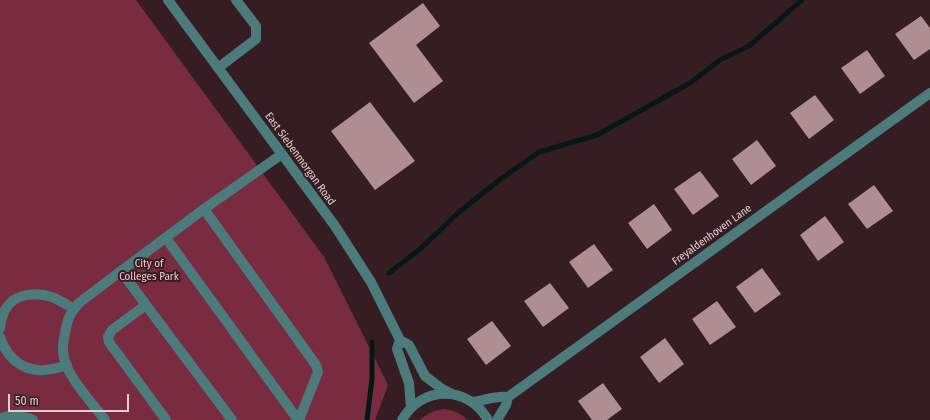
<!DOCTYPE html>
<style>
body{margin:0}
#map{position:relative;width:930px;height:420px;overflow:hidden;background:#351d21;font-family:"Fira Sans Condensed",sans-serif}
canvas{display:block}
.scale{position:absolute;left:8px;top:394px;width:121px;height:18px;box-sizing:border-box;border:2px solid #e0cfd2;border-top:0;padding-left:5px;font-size:12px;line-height:14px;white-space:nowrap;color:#e0cfd2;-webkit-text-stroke:3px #351d21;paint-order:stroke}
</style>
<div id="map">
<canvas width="930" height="420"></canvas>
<div class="scale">50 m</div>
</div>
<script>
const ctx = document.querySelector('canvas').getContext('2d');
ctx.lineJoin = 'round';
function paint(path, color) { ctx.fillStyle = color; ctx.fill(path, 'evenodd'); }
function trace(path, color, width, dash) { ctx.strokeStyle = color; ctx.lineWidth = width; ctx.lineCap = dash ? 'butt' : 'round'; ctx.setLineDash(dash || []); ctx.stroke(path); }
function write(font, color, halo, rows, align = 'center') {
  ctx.font = font + ' "Fira Sans Condensed",sans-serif'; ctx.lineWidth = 4; ctx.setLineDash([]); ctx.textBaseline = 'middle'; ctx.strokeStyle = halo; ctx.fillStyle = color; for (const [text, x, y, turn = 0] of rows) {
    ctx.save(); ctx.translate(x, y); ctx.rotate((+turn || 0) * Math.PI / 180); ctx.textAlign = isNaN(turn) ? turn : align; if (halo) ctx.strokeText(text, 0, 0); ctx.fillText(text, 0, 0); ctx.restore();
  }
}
paint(new Path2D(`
 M0,0H136L324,257L388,385L375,420H0Z
 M445,409C454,411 461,413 467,420H420C428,413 434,410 445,409Z`), '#792c40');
trace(new Path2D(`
 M389,273L420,249L458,213L498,181L539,152L597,135L690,83L720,60L749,46L802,0
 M367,420L372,379V342`), '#061718', 5);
paint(new Path2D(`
 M423,3L440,26L416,45L443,81L414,103L369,43Z
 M921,16L930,28V49L914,60L895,34Z
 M867,50L885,76L860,94L841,68Z
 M815,95L834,120L809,139L790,113Z
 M370,102L415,161L375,190L331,131Z
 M757,140L776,166L751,185L732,159Z
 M700,171L719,196L693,215L674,189Z
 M874,185L893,211L867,229L848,204Z
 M654,204L672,230L647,249L628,223Z
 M825,216L844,242L818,261L800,235Z
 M594,244L613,270L588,288L569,262Z
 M762,268L781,294L755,313L736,287Z
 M550,283L569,308L543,327L524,301Z
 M717,301L736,327L710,345L692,319Z
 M492,321L511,346L486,365L467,339Z
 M665,338L684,364L659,383L640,357Z
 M603,383L622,409L607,420H592L578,401Z`), '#ae8e93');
trace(new Path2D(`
 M168,0L335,226L371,282L400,340L409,345L425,376L442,389L452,394
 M218,68L256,39V26L236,0
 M204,209L316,365L318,372L299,420
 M166,238L298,420
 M146,305L232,420
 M0,328C1,321 2,313 7,307C16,293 37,292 52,297C60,300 67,305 74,309
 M0,337C5,354 19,369 38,370C48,371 58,368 67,365
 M400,340L397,349L409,383L411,408
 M472,402C484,401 495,395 508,397L930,93
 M0,419C10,413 22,416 33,420
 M105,420C93,404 67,376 64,358C62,350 63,341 65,333C68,318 69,315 79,303L121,271
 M166,420L109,342L108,337L112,330L146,305L121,271L204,209L282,154
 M402,420C422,385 468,385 488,420
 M497,420L506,405L508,397`), '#4c7b7d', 10);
write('11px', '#e0cfd2', '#351d21', [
 ["East Siebenmorgan Road",300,159,54],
 ["Freyaldenhoven Lane",712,235,-36]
]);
write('11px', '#f8c6ce', '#351d21', [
 ["City of",149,264],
 ["Colleges Park",149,277]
]);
</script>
